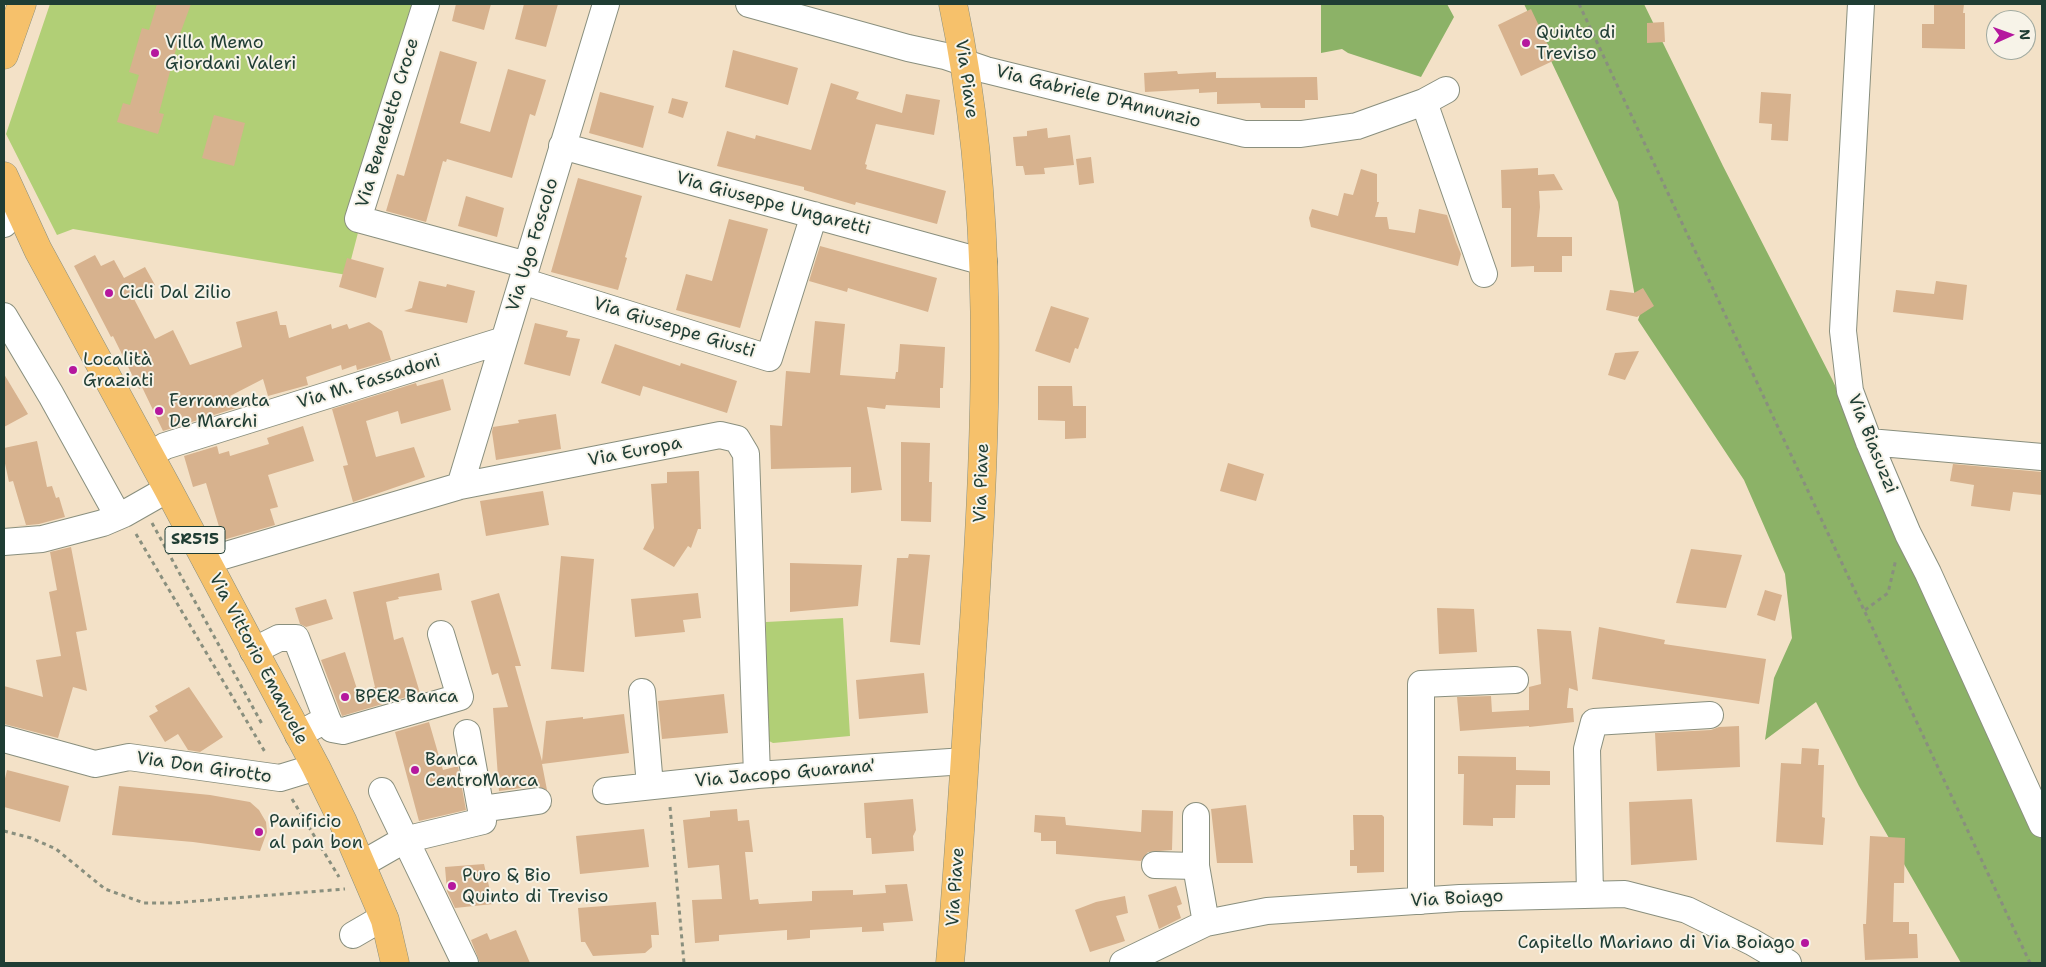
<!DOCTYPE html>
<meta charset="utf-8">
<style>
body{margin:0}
#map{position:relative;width:2046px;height:967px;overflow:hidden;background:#f3e1c7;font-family:"Shantell Sans",sans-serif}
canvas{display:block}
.frame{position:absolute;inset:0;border:5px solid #1f3d34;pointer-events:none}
.north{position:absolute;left:1986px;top:10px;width:50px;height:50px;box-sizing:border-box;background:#f7f3e8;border:1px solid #a1aaa0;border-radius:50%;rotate:88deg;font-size:14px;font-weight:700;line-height:20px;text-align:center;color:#1f3d34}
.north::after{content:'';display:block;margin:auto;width:18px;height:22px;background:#b5179e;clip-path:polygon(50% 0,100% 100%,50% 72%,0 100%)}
</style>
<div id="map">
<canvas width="2046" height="967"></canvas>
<div class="frame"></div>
<div class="north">N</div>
</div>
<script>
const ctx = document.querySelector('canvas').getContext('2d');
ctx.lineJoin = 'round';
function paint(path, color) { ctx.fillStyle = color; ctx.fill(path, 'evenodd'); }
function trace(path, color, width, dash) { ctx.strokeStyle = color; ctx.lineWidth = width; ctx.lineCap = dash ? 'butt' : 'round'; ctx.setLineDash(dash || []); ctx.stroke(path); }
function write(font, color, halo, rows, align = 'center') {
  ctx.font = font + ' "Shantell Sans",sans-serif'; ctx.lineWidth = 4; ctx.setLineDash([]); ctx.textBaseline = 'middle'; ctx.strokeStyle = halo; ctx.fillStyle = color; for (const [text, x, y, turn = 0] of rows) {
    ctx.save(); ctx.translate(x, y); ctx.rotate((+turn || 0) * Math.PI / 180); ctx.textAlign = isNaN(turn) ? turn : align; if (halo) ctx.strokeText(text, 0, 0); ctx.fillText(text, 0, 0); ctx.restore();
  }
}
paint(new Path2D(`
 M50,4H410L417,6L347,275L73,229L57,235L6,134Z
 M843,618L850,736L773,743L767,740L766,622Z`), '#b1cf76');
paint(new Path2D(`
 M1321,4H1447L1454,17L1421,77L1348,53L1342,49L1321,53Z
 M1524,4H1644L1723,166L1832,379L2042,832V963H1961L1859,786L1816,702L1765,740L1774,678L1792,638L1785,574L1744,480L1638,320L1645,299L1635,297L1618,202Z`), '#8cb267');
paint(new Path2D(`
 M157,4H191L180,34L159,113L164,114L158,134L117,122L123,103L130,105L139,75L129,72L142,28L149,30Z
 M456,4H491L484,30L452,21Z
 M524,4H558L546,47L515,39Z
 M1934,4H1964L1963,13H1965V49L1922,48V24H1934Z
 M1531,9L1555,60L1521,76L1498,25Z
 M1664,22L1665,42L1647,43V23Z
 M733,50L798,68L788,105L725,87Z
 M440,51L477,62L460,123L490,132L508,69L546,80L535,116L530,114L512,178L447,159L446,162L443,161L426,222L386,211L397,174L404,176Z
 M1177,71L1178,74L1216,72V78L1317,77L1318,100H1305V108H1261L1260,103L1217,104V92L1199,93V89L1145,92L1144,73Z
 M831,83L859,92L856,99L902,113L906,94L940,100L934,135L876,124L865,164L867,165L866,169L946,191L937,224L856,202L855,205L804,190V187L717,166L727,131L755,139L756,135L811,150Z
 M600,92L654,106L643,148L589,133Z
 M1761,92L1791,94L1788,141L1771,140L1772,124L1759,123Z
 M672,98L688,102L683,118L668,113Z
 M214,115L245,123L234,166L202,158Z
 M1047,128L1048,138L1070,135L1074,165L1044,168L1045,174L1025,175L1023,166H1016L1013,137L1027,136V131Z
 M1091,157L1094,183L1079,185L1076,159Z
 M1538,168V175L1554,174L1563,190L1539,191L1540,207L1537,237H1572V256H1562V272H1534V266L1511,267V208H1502L1501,170Z
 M1361,169L1377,174V202H1379L1375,217H1387L1389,229L1415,233L1419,209L1447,215L1456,242L1461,254L1458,266L1311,227L1309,218L1312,209L1338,216L1344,193L1353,195Z
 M578,178L642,196L625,257L627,258L618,290L551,272Z
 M466,196L504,208L497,237L458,226Z
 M729,219L768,229L740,328L676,310L686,274L712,281Z
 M820,246L937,278L928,312L848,288L847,292L809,281Z
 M95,255L101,266L114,260L124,278L145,267L155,285L133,297L155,339L173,330L190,365L242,347L236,322L277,311L280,325H286L289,338L331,324L332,329L347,324L349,329L369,322L382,331L391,360L357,370L356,365L342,370L341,365L306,377L308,385L268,396L263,379L230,396L236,408L163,431L142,387L139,389L113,336L111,337L74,266Z
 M347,258L384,268L376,298L339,287Z
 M419,281L446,287L447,284L475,291L467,323L404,311L412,308Z
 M1936,281L1967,285L1963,320L1893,312L1896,290L1934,294Z
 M1643,288L1654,306L1637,317L1606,310L1610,290L1634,293Z
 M1051,306L1089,318L1078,349L1075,348L1070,363L1035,351Z
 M815,321L845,324L840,375L895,379L896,372H898L900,344L945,347L943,388H940V408L886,405L885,409L867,407L882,490L851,493V467L771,469L770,425L782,426L786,371L810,373Z
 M535,323L568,331L566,337L580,339L570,376L524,364Z
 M615,344L680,366L681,363L737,381L727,413L643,386L640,396L601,383Z
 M1639,351L1625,380L1608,375L1615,353Z
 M4,374L28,414L4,427Z
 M443,379L451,410L401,424L398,411L366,421L376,457L414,447L425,477L353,502L343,466L348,465L332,409L416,383L417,386Z
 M1038,386H1072L1073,406H1086V438L1065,439V421L1038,420Z
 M556,414L561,449L496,460L492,432L493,427L519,423L518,420Z
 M303,426L314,461L268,475L278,507L270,509L275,525L223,540L206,483L193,487L184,456L217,446L219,454L229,451L230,456L269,444L267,438Z
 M37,441L47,487L52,486L56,498L59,497L65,517L39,524L9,527L26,525L13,481L9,482L4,459V448Z
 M901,442L930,443L929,482H932L931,522L901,521Z
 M1228,463L1264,474L1256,501L1220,491Z
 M1953,464L2042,472V495L2013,492L2010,511L1971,506L1974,485L1950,481Z
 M699,471L701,529H698L691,548L688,546L674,567L643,549L654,528L651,484L667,483V472Z
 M543,491L549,525L486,536L480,501Z
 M71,547L87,630L76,632L87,691L73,687L58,738L4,724V686L43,697L36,660L61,656L49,592L57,590L50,552Z
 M1691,549L1742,555L1726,608L1676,603Z
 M909,554L930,555L920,645L890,642L897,558H908Z
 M561,556L594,559L584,672L551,669Z
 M790,563L862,565L858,606L790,612Z
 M439,573L442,590L398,597L399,599L386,602L394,640L403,637L420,693L342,716L321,660L345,652L358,692L375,687L353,592Z
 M1765,590L1782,595L1775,621L1757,615Z
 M499,593L521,666H515L542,761L546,721L583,717V719L624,714L629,753L542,764L547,790L536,786L499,791L493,708L508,707L498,673L492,675L471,601Z
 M698,593L701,618L683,620L685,632L635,637L631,599Z
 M326,599L333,619L306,627L300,624L295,608Z
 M1437,608L1474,609L1477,652L1439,654Z
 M1599,627L1665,640L1664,644L1766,659L1759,704L1592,679Z
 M1537,629L1571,631L1578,691L1569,688L1567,708H1573L1574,722L1529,727V726L1460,731L1457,697L1491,696L1492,712L1529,710V687L1541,684Z
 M924,673L928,713L859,719L856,680Z
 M189,687L223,737L200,752L188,750L178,734L165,742L149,716L158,711L155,706Z
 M724,694L728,733L662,739L658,701Z
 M429,722L443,770L458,766L466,810L419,821L395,732Z
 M1739,726L1740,767L1657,771L1655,733L1711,730L1719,727Z
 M1802,748L1819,749L1818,765H1824L1822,817L1825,818L1823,845L1776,842L1781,763L1801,764Z
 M1458,756L1516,757V770L1550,771V785H1516L1515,818H1493V826L1463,825L1464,774H1458Z
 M7,770L69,786L60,822L4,807V783Z
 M119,786L210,795L250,802L259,810L266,822L267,832L260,851L193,842L112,835Z
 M913,799L916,830L913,836L914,851L872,854L871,838H866L864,803Z
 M1692,799L1697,860L1631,865L1629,802Z
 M1246,805L1253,863H1217L1211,809Z
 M737,809L738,821L749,820L753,852H745L750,900L758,899L759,904L812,901V891L853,890V895L886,893L885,885L907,884L913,921L883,923L884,931L862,932V927L810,930V938L787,940V930L719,935V941L695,943L692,900L722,899L719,865L688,868L683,820L710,817V811Z
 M1142,810L1173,811L1172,850L1148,852L1141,861L1056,854V841H1041V833L1034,832L1035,815L1065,817L1066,825L1141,832Z
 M1353,815H1382L1384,817V872L1357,873V866H1350V850H1354Z
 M644,829L649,867L580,874L576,836Z
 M1870,836L1905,838L1904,883H1894L1893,922H1909V934H1917L1918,958L1865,960L1863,924H1866Z
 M484,864L493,904L455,908L447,891L445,867Z
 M1176,886L1182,904L1177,906L1181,918L1159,929L1148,895Z
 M1125,896L1128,913L1116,916L1125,941L1090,952L1075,910L1096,902Z
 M656,902L659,935H651L652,947L645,953L593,956L585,942H581L578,908Z
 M516,930L530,963H480L471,940L487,933L490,940Z`), '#d7b28e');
const minor = new Path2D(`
 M426,4L358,219L527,265
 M749,4L908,48L945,56L986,70L1245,134H1301L1357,126L1424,102L1446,90
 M1861,4L1843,331L1850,391L1869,442L1908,534L1928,573L2042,824
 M1424,102L1484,274
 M562,146L984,262
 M4,224L14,209
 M522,281L769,358L814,215
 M4,316L51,395L118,516
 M1869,442L2042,457
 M150,455L165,446L504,340
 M460,486L606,4
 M4,542L42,539L103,523L124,514L168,489
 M206,561L460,486L720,435L737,439L746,454L757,775
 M253,651L279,638H296L327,719L298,735
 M642,692L650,786
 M327,719L332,729L343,731L460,697L441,634
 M4,739L95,764L129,757L280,778L316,767
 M382,791L465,963
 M606,791L757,775L965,761
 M481,809L538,801
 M362,864L404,840L483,821L467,733
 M1155,865L1196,866L1206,923
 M1196,866V816
 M1590,895L1587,749L1594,722L1710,715
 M1421,901V684L1515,680
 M353,935L384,917
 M1123,963L1206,923L1267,911L1460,898L1625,894L1687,910L1752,942L1788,963`);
const major = new Path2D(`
 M4,55L22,4
 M4,176L38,250L168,489L316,767L343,822L385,920L395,963
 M950,963C960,849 966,735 974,621C987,415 996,207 953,4`);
trace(minor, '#898f7e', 28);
trace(major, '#898f7e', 29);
trace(new Path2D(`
 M1579,4L2030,963
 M152,523L262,724
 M136,534L265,752
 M1865,610L1888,593L1896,559
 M292,799L339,877
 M670,807L684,963
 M4,831L31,838L56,849L105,889L144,903H173L345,889`), '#898f7e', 3, [4, 4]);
trace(minor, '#fff', 26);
trace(major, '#f6c16b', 28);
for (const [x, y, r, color] of [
 [1526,43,5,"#b5179e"],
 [155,53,5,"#b5179e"],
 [109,293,5,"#b5179e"],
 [73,370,5,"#b5179e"],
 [159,411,5,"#b5179e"],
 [345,697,5,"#b5179e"],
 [415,770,5,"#b5179e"],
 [259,832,5,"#b5179e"],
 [452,886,5,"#b5179e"],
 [1805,943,5,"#b5179e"]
]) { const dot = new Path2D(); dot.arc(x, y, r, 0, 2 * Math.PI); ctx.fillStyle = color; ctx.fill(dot); trace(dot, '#f7f3e8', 2); }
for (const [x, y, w] of [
 [195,540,60]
]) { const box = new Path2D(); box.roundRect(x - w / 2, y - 13.5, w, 27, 4); ctx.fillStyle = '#f7f3e8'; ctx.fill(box); trace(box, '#1f3d34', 1); }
write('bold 16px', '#1f3d34', null, [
 ["SR515",195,540]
]);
write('18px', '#1f3d34', '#f7f3e8', [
 ["Quinto di",1536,33],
 ["Treviso",1536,54],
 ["Villa Memo",165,43],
 ["Giordani Valeri",165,64],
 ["Cicli Dal Zilio",119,293],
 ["Località",83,360],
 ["Graziati",83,381],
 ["Ferramenta",169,401],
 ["De Marchi",169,422],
 ["BPER Banca",355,697],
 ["Banca",425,760],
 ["CentroMarca",425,781],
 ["Panificio",269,822],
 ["al pan bon",269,843],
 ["Puro & Bio",462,876],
 ["Quinto di Treviso",462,897],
 ["Capitello Mariano di Via Boiago",1795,943,"right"]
], 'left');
write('18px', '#1f3d34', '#f7f3e8', [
 ["Via Piave",966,79,82],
 ["Via Gabriele D'Annunzio",1098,97,14],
 ["Via Benedetto Croce",388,123,-73],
 ["Via Giuseppe Ungaretti",773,204,15],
 ["Via Ugo Foscolo",533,245,-73],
 ["Via Giuseppe Giusti",674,328,17],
 ["Via M. Fassadoni",369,382,-17],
 ["Via Biasuzzi",1872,444,68],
 ["Via Europa",635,452,-11],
 ["Via Piave",982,483,-88],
 ["Via Vittorio Emanuele",258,659,62],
 ["Via Don Girotto",204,768,8],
 ["Via Jacopo Guarana'",785,774,-5],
 ["Via Piave",956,887,-86],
 ["Via Boiago",1457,899,-3]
]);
</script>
